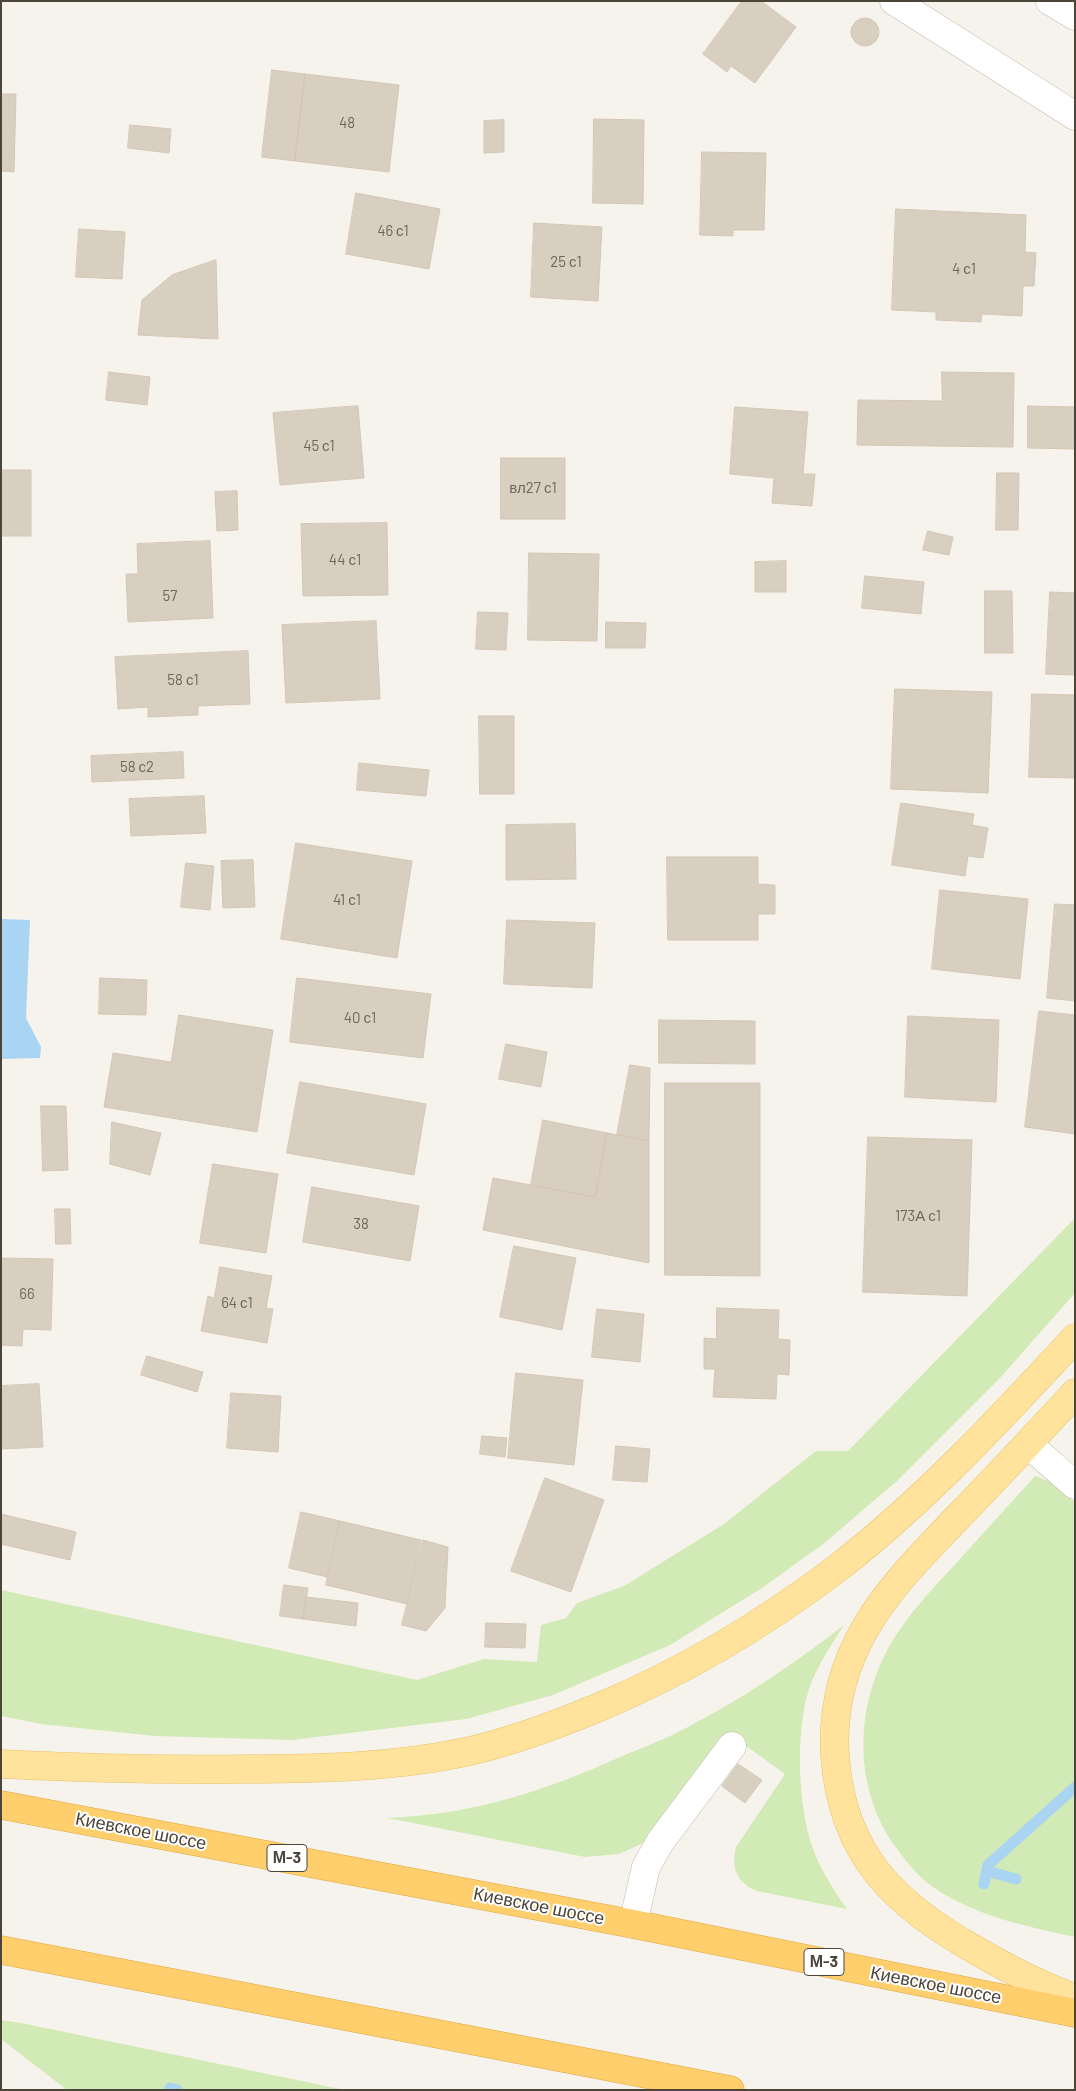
<!DOCTYPE html>
<meta charset="utf-8">
<style>
body{margin:0}
#map{position:relative;width:1076px;height:2091px;overflow:hidden;background:#f6f3ec;font-family:Barlow,sans-serif}
canvas{display:block}
.frame{position:absolute;inset:0;border:2px solid #4b4439;pointer-events:none}
</style>
<div id="map">
<canvas width="1076" height="2091"></canvas>
<div class="frame"></div>
</div>
<script>
const ctx = document.querySelector('canvas').getContext('2d');
ctx.lineJoin = 'round';
function paint(path, color) { ctx.fillStyle = color; ctx.fill(path, 'evenodd'); }
function trace(path, color, width, dash) { ctx.strokeStyle = color; ctx.lineWidth = width; ctx.lineCap = dash ? 'butt' : 'round'; ctx.setLineDash(dash || []); ctx.stroke(path); }
function write(font, color, halo, rows, align = 'center') {
  ctx.font = font + ' Barlow,sans-serif'; ctx.lineWidth = 4; ctx.setLineDash([]); ctx.textBaseline = 'middle'; ctx.strokeStyle = halo; ctx.fillStyle = color; for (const [text, x, y, turn = 0] of rows) {
    ctx.save(); ctx.translate(x, y); ctx.rotate((+turn || 0) * Math.PI / 180); ctx.textAlign = isNaN(turn) ? turn : align; if (halo) ctx.strokeText(text, 0, 0); ctx.fillText(text, 0, 0); ctx.restore();
  }
}
paint(new Path2D(`
 M1075,1218V1293L1000,1378L897,1481L823,1544L762,1588L670,1645L553,1695L466,1719L292,1740L155,1736L41,1724L1,1716V1590L417,1680L484,1659L537,1662L541,1625L566,1618L577,1603L624,1586L724,1524L816,1451H848Z
 M1035,1476L1053,1483L1075,1502V1937C1028,1927 976,1916 936,1889C920,1879 908,1864 897,1849C853,1789 854,1709 890,1645C908,1614 934,1587 959,1560C984,1532 1010,1504 1035,1476Z
 M844,1625C830,1647 814,1670 807,1696C796,1737 798,1805 812,1846C820,1869 833,1889 847,1909L757,1891C736,1882 731,1868 736,1847L785,1774L731,1735L652,1839L619,1854L585,1857L388,1818C477,1814 547,1790 627,1754C647,1746 667,1738 686,1728C742,1699 794,1664 844,1625Z
 M1,2020L21,2023L345,2090H67L1,2039Z`), '#d2eab5');
paint(new Path2D(`
 M1,919L30,920L26,1018L41,1047L40,1058L1,1059Z`), '#a9d4f2');
trace(new Path2D(`
 M987,1871L1016,1879
 M984,1884L988,1865L1075,1787
 M170,2088L177,2090`), '#a9d4f2', 11);
const building = new Path2D(`
 M742,1H761L796,27L755,83L731,66L727,72L703,54Z
 M851 32a14 14 0 1 1 28 0a14 14 0 1 1-28 0Z
 M272,70L305,74L295,161L262,157Z
 M305,74L399,85L389,172L295,161Z
 M1,94H16L14,172L1,171Z
 M594,119L644,120L643,204L593,203Z
 M504,120V152L484,153V121Z
 M130,125L171,129L169,153L128,148Z
 M702,152L766,153L764,230H733V236L700,235Z
 M356,193L440,209L429,269L346,254Z
 M896,209L1026,215L1025,252L1036,253L1034,286H1023L1022,316L982,314L981,322L936,320V312L892,310Z
 M534,223L602,227L598,301L531,297Z
 M79,229L125,232L122,279L76,277Z
 M216,260L218,339L138,335L142,300L172,275Z
 M109,372L150,377L147,405L106,400Z
 M942,372L1014,373L1013,447L857,445L858,400L942,401Z
 M358,406L364,478L280,485L273,413Z
 M1028,406L1075,407V449L1028,448Z
 M735,407L808,412L803,474H815L812,506L772,503L774,478L730,474Z
 M501,458H565V519H501Z
 M1,470H31V536H1Z
 M997,473H1019L1018,530H996Z
 M237,491L238,530L217,531L215,492Z
 M387,523L388,595L303,596L301,524Z
 M928,531L953,537L949,555L923,550Z
 M210,541L213,618L128,622L126,574H138L137,544Z
 M529,553L599,554L597,641L528,640Z
 M786,561V592H755V562Z
 M865,576L924,582L921,614L862,608Z
 M985,591H1012L1013,653H985Z
 M1050,592L1075,593V675L1046,674Z
 M478,612L508,613L506,650L476,649Z
 M376,621L380,699L286,703L282,625Z
 M606,622L646,623L645,648H606Z
 M248,651L250,704L198,706V715L148,717V707L118,709L115,657Z
 M895,689L992,692L988,793L891,789Z
 M1032,694L1075,695V778L1029,777Z
 M479,716H514V794H480Z
 M183,752L184,778L92,782L91,756Z
 M359,763L429,770L426,796L357,790Z
 M204,796L206,833L131,836L129,799Z
 M901,803L974,814L972,825L988,828L983,858L968,856L965,876L892,865Z
 M575,824L576,879L506,880V825Z
 M296,843L412,861L397,958L281,939Z
 M667,857H758V884L775,885V914H758V940H668Z
 M253,860L255,907L223,908L221,861Z
 M186,863L214,866L210,910L181,907Z
 M940,890L1028,899L1020,979L932,969Z
 M1055,904L1075,905V1001L1047,998Z
 M507,920L595,923L592,988L504,984Z
 M100,978L147,980L146,1015L99,1014Z
 M297,978L431,994L423,1058L290,1042Z
 M1039,1011L1075,1015V1134L1025,1127Z
 M179,1015L273,1030L257,1132L104,1107L113,1053L171,1062Z
 M908,1016L999,1020L996,1102L905,1097Z
 M659,1020L755,1021V1064L659,1063Z
 M506,1044L547,1052L541,1087L499,1079Z
 M630,1065L650,1068L649,1141L617,1135Z
 M300,1082L426,1104L414,1175L287,1153Z
 M665,1083H760V1276L665,1275Z
 M41,1106H66L68,1170L43,1171Z
 M543,1120L607,1133L595,1197L531,1185Z
 M112,1122L161,1133L150,1175L110,1164Z
 M607,1133L649,1141V1263L483,1230L493,1178L595,1197Z
 M868,1137L972,1140L967,1296L863,1292Z
 M213,1164L278,1174L266,1253L200,1243Z
 M312,1187L419,1206L410,1261L303,1242Z
 M55,1209H70L71,1244H56Z
 M514,1246L576,1258L562,1330L500,1317Z
 M1,1258L53,1259L51,1330L23,1329L22,1346L1,1345Z
 M220,1267L272,1276L266,1308L273,1309L267,1343L201,1331L208,1296L214,1298Z
 M717,1308L779,1310L778,1339L790,1340L789,1375L777,1374L776,1399L713,1397L715,1369H704V1338L716,1339Z
 M597,1309L644,1314L640,1362L592,1357Z
 M147,1356L203,1372L197,1392L141,1375Z
 M516,1373L583,1380L574,1465L508,1458Z
 M39,1384L43,1447L1,1449V1386Z
 M231,1393L281,1396L278,1452L227,1448Z
 M482,1436L507,1438L505,1457L480,1454Z
 M616,1446L650,1449L647,1482L613,1480Z
 M545,1478L604,1500L571,1592L511,1571Z
 M301,1512L340,1521L327,1577L289,1568Z
 M1,1514L76,1532L70,1560L1,1544Z
 M340,1521L421,1540L407,1604L326,1585Z
 M423,1540L448,1547L445,1608L426,1631L402,1625Z
 M284,1585L308,1588L303,1619L280,1616Z
 M306,1597L358,1603L356,1626L303,1619Z
 M486,1623L526,1624L525,1648L485,1647Z
 M738,1764L762,1780L745,1803L722,1786Z`);
paint(building, '#d8cfc1');
trace(building, '#d3c7b4', 1);
const minor = new Path2D(`
 M894,1L1075,116
 M1050,1L1075,16
 M1028,1444L1075,1485
 M633,1924L646,1867L660,1842L732,1746`);
const major = new Path2D(`
 M1075,1393C1036,1435 997,1477 957,1518C925,1552 890,1586 866,1627C842,1668 832,1709 835,1756C842,1856 896,1906 979,1952C1010,1970 1041,1986 1075,1998
 M1,1764C83,1768 164,1770 245,1769C320,1769 397,1767 470,1751C513,1741 556,1725 597,1708C684,1672 764,1624 839,1567C925,1500 1001,1418 1075,1338`);
const highway = new Path2D(`
 M1,1805L633,1924L1075,2013
 M1,1950L730,2090`);
trace(minor, '#c2bbae', 29);
trace(major, '#e6c16a', 29);
trace(highway, '#e0a43c', 29);
trace(minor, '#fff', 28);
trace(major, '#ffe39c', 28);
trace(highway, '#ffcf6e', 28);
write('15px', '#6e675b', null, [
 ["48",347,123],
 ["46 с1",393,231],
 ["25 с1",566,262],
 ["4 с1",964,269],
 ["45 с1",319,446],
 ["вл27 с1",533,488],
 ["44 с1",345,560],
 ["57",170,596],
 ["58 с1",183,680],
 ["58 с2",137,767],
 ["41 с1",347,900],
 ["40 с1",360,1018],
 ["173А с1",918,1216],
 ["38",361,1224],
 ["66",27,1294],
 ["64 с1",237,1303]
]);
for (const [x, y, w] of [
 [287,1858,40],
 [824,1962,40]
]) { const box = new Path2D(); box.roundRect(x - w / 2, y - 13.5, w, 27, 4); ctx.fillStyle = '#fff'; ctx.fill(box); trace(box, '#4b4439', 1); }
write('bold 16px', '#4b4439', null, [
 ["М-3",287,1858],
 ["М-3",824,1962]
]);
write('18px', '#4b4439', '#fff', [
 ["Киевское шоссе",141,1831,11],
 ["Киевское шоссе",539,1906,11],
 ["Киевское шоссе",936,1985,11]
]);
</script>
